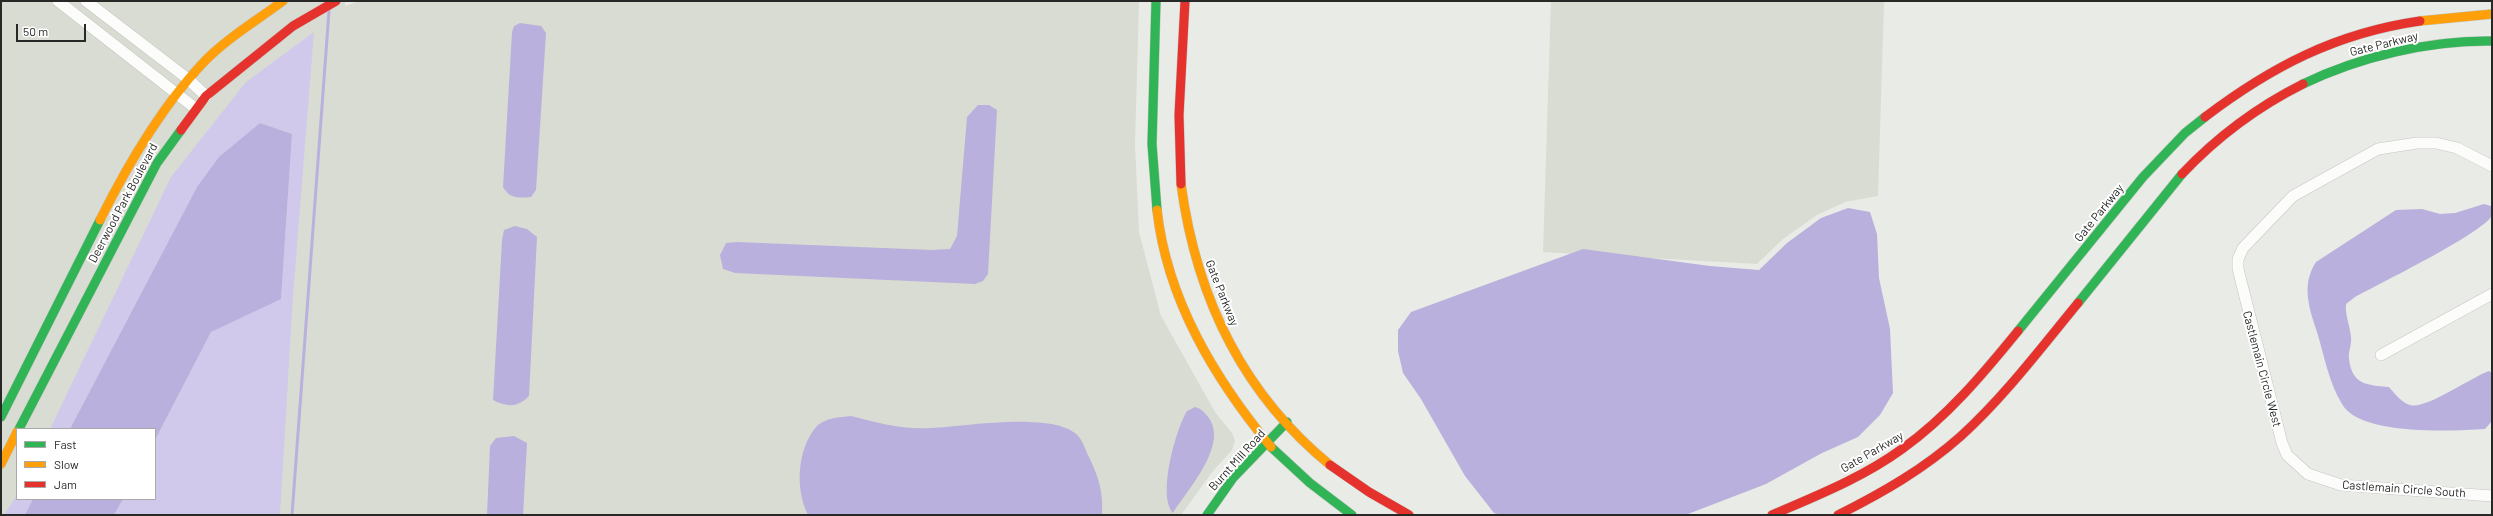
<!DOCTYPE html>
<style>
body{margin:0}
#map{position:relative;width:2493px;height:516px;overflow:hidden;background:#e9ebe6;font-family:Barlow,sans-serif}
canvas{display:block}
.frame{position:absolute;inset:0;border:2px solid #282927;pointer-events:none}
.legend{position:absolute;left:16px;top:428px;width:140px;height:72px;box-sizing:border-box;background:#fff;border:1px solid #a9a9a9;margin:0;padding:5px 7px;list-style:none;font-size:12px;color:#282927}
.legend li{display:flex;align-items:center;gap:8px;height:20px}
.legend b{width:20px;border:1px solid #a9a9a9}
.scale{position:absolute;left:16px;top:24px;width:70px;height:18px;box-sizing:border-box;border:2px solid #282927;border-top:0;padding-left:5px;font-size:12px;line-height:14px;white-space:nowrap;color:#282927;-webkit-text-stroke:3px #fff;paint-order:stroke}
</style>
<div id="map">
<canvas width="2493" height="516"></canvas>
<div class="frame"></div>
<ul class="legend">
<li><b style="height:5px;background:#30b455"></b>Fast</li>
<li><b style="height:5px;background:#ff9f0a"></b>Slow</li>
<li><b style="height:5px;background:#e5322d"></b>Jam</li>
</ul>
<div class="scale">50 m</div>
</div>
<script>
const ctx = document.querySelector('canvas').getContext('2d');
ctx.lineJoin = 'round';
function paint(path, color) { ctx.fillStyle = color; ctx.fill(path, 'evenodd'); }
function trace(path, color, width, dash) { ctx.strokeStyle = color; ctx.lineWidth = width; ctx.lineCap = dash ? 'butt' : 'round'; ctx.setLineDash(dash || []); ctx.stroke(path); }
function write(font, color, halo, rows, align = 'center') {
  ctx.font = font + ' Barlow,sans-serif'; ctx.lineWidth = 4; ctx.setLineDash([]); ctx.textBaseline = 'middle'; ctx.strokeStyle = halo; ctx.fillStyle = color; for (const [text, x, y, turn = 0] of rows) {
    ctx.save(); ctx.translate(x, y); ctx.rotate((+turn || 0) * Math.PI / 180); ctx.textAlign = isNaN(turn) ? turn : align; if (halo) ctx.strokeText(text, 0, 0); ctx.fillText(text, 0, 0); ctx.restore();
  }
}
paint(new Path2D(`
 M1,1H345V6L360,1H1139L1135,145L1139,232L1161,316L1215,412L1232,433L1235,441L1232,450L1213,471L1181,515H1ZM17,429H155V499H17Z
 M1551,1H1884L1878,196L1845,202L1817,215L1783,239L1757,264L1543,252Z`), '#d9dcd2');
paint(new Path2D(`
 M314,32L293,296L280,515H114L123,499H155V440L211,332L281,298L292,134L260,123L197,187L70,429H50L171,177L246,82Z
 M17,495V499H33L25,515H4Z`), '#d1c9ec');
paint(new Path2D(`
 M520,23L541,26L546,33L536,190L531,197C518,198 510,199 503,187L512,32L514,26Z
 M978,105H989L997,110L988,274L983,281L975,284L735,273L723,269L720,255L726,243L737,242L932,250L950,249L957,236L967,117Z
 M260,123L292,134L281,299L211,332L155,440V429H70L197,187L219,157Z
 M2484,204L2491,206C2492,209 2493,213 2492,215C2487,231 2375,286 2355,297L2346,304C2345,316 2350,325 2351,337C2352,344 2348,352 2349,359C2352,385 2367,385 2389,387C2395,394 2401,402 2410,405C2425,410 2472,377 2489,371L2492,373V421L2485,429C2452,431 2360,436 2342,404C2329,383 2324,355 2317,332C2309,308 2301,285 2316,262L2396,210L2422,209L2440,214L2455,213Z
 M1848,208L1870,212L1877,234L1879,278L1890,329L1893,393L1880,415L1858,437L1822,453L1766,484L1688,514L1501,515L1494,513L1465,476L1421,399L1403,373L1398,351V330L1411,312L1583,249L1710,266L1759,270L1787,243L1821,218Z
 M515,226L527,229L537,237L529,396C517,408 507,407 493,400L502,240L504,230Z
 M1195,407C1202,409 1205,413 1209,418C1228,446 1188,489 1173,513C1157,495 1176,429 1187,411Z
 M851,416C878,423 903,430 931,428C963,427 1057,410 1079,437C1084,443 1086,452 1090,459C1099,479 1103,491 1102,514L808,515C795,489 797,450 816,427C824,418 840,417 851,416Z
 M514,436L527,443L523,515H487L490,446L496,438Z
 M33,499H123L114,515H25Z`), '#bab0dd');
trace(new Path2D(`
 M292,515L329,11`), '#bab0dd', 3);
const street = new Path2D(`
 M58,1L195,108
 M86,1L188,79L206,96
 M2492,166L2457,148L2436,143H2417L2378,149L2293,196L2243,248L2238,259V269L2282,443L2287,455L2308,474L2341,485L2492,496
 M2381,355L2492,294`);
const fast = new Path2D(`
 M1156,1L1152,144L1157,210
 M2303,84C2359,57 2429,40 2492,41
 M2078,303L2182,174
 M2018,331L2143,177L2185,133L2205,117
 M1,417L100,220
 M19,429L157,163L181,130
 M1271,447L1310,483L1352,515
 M1207,515L1233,478L1287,422`);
const slow = new Path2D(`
 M2420,21L2492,14
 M1181,184C1196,296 1242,393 1330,465
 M1157,210C1167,300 1215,379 1271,447
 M100,220C127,166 160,109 201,65C224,40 256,21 283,1
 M1,464L17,432`);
const jam = new Path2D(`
 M2205,117C2271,67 2336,33 2420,21
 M181,130L206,96L293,26L336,1
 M2182,174C2217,137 2257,107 2303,84
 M1181,184L1179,115L1185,1
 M1330,465L1369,492L1409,515
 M1772,515C1816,496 1862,478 1902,449C1947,417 1983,374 2018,331
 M1838,515C1882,493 1924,469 1961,436C2004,397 2041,348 2078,303`);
trace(street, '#c5c6c2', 12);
trace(fast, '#c5c6c2', 10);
trace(slow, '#c5c6c2', 10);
trace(jam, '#c5c6c2', 10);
trace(street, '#fcfcfb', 11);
trace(fast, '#30b455', 9);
trace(slow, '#ff9f0a', 9);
trace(jam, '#e5322d', 9);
write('12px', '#282927', '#fff', [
 ["Gate Parkway",2384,44,-14],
 ["Deerwood Park Boulevard",123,203,-62],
 ["Gate Parkway",2099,213,-51],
 ["Gate Parkway",1222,293,68],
 ["Castlemain Circle West",2262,369,75],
 ["Gate Parkway",1872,452,-30],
 ["Burnt Mill Road",1237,460,-48],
 ["Castlemain Circle South",2404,489,4]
]);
</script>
